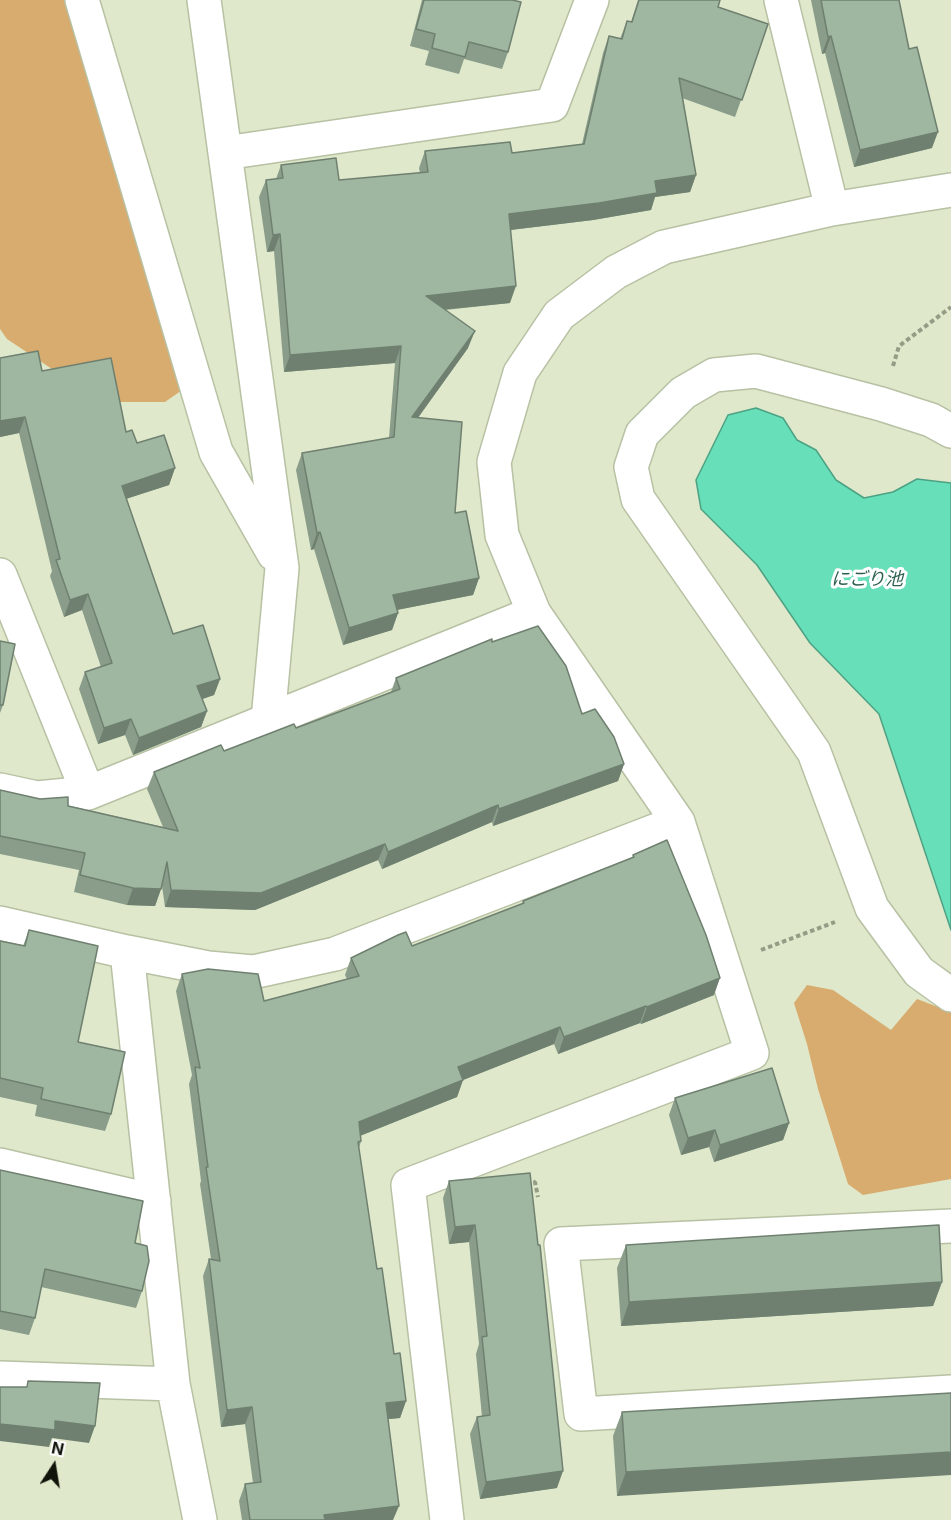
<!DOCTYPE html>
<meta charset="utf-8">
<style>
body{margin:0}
#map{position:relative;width:951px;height:1520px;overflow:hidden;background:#dfe8ca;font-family:Inter,sans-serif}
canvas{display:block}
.north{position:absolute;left:24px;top:1436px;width:60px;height:60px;-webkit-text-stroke:4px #fff;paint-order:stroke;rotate:12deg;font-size:16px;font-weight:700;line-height:24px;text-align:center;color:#11140a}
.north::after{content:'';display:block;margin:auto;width:21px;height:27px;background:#11140a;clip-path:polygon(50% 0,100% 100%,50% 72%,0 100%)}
</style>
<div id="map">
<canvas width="951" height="1520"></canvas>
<div class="north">N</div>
</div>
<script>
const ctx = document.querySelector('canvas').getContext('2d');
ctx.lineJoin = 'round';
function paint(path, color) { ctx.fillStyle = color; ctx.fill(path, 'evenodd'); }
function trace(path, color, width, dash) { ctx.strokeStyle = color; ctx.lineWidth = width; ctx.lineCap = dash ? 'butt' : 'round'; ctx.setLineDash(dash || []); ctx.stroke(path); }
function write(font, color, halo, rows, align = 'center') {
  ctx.font = font + ' Inter,"Noto Sans JP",sans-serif'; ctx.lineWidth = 6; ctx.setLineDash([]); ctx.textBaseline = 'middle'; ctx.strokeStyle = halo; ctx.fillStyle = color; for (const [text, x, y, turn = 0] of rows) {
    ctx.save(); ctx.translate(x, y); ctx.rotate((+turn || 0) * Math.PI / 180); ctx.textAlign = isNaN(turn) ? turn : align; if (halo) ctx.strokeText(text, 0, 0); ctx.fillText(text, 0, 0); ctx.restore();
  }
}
paint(new Path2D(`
 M0,0H66L185,388L165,402H120L109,370L61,375L7,339L0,329Z
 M807,985L833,990L891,1030L917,999L951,1012V1179L863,1195L848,1184L818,1089L807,1044L794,1003Z`), '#d8ab6e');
const water = new Path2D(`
 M756,408L783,418L797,440L816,450L836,480L864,498L893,492L917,479L951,483V930L879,714L810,643L757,565L701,509L696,480L728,415Z`);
paint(water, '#67dfb9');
trace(water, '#4da284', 1.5);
const minor = new Path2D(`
 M82,0L216,452L274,554
 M204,0L282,568L268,720
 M781,0L832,209
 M225,153L552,105L592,0
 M951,431L931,420L881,404L756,371L714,375L683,393L642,434L631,467L638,499L814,752L872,908L919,972L951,995
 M0,575L88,793
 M0,790L37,798L88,793L534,613
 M0,923L127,952
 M0,1165L154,1201
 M951,1226L561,1244L581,1414L951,1392
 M0,1378L173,1384
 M200,1520L173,1384L127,952L208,968L253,972L335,954L678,822
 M447,1520L408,1185L752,1053L678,822L534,613L502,535L494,462L520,373L559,315L616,272L664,247L832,209L951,190`);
trace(minor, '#b7c1a3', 36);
trace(new Path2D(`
 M893,366L899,346L951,307
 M761,950L835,922
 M536,1181L535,1182L538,1197`), '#959c85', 4, [4.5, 3]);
trace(minor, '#fff', 33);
paint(new Path2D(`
 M422,0H512L508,52L502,69L464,59L459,74L425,65L429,51L410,46Z
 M638,0H720L718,7L768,24L735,117L682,98L696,175L690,192L655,197L651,210L593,220L510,230V303L445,310L468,348L418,418L479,578L473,595L397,610L398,613L392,630L343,645L314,549L311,550L296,470L302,453L389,438L395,363L284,372L274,251L267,252L259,197L266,180L276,179L281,165L339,180L420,173L419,168L425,151L512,153L582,144L603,53L609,36L620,39L627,21L631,22Z
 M811,0H899L909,49L932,148L854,167L825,53L822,54Z
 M0,358L42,371L126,432L137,443L175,468L169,485L126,499L173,634L220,679L214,695L202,699L207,711L201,727L133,755L125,735L98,744L79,689L85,672L101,667L82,610L64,617L50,576L52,571L19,433L0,437Z
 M0,641L3,705L0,713Z
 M492,642L582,714L624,764L618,781L493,826L492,822L382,869L378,860L255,910L165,907L162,886L155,906L127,905L74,892L79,870L0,854V790L163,827L147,789L154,772L296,728L391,692L396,678Z
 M633,855L714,995L641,1024L640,1023L558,1054L554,1044L463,1080L457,1097L360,1136L361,1141L359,1148L377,1269L394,1354L406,1401L400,1418L388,1419L393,1520H242L239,1501L245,1484L253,1483L245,1424L221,1427L203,1276L209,1259H211L200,1184L201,1181L189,1084L192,1075L176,991L182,974L264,1001L347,979L345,975L351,958L412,946L522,904L523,901L632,858Z
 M29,930L78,1042L111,1114L105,1131L35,1116L37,1105L0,1097V941L23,946Z
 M675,1098L789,1123L783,1140L714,1162L709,1147L681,1155L669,1115Z
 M0,1170L135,1243L142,1291L136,1308L41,1287L35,1318L29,1335L0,1329Z
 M530,1173L557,1488L480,1499L470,1434L477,1417H482L476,1354L479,1344L469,1242L449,1244L443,1198L449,1181Z
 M626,1245L942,1282L933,1306L621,1326L617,1268Z
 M951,1393L617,1496L613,1436L622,1412Z`), '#899d8a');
paint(new Path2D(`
 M831,36L825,53L822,54L828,37Z
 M938,132L932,148L854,167L860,150Z
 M696,175L690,192L655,197L651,210L593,220L502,231L509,214L655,181Z
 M280,234L274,251L267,252L273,235Z
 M516,286L510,303L419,312L426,296Z
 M475,331L468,348L406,434L412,417Z
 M401,346L395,363L284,372L290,355Z
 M25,417L19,433L0,437V421Z
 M175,468L169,485L116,502L122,486Z
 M320,532L314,549L311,550L317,533Z
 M479,578L473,595L386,612L393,595Z
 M88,594L82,610L64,617L70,600Z
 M398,613L392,630L343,645L349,628Z
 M220,679L214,695L191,703L197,686Z
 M207,711L201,727L133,755L139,738Z
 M131,719L125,735L98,744L104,728Z
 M624,764L618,781L493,826L499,809Z
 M498,805L492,822L382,869L388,852Z
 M385,844L378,860L255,910L165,907L171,890Z
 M133,888L161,889L155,906L127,905Z
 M720,978L714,995L641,1024L647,1007Z
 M646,1006L640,1023L558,1054L564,1037Z
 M560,1027L554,1044L463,1080L457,1097L352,1139L359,1122L458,1067Z
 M789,1123L783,1140L714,1162L720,1145Z
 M715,1130L709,1147L681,1155L688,1138Z
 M475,1225L469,1242L449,1244L455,1227Z
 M942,1282L933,1306L621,1326L629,1302Z
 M406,1401L400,1418L379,1420L386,1403Z
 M252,1407L245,1424L221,1427L227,1410Z
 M55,1421L95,1426L89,1443L52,1438L49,1447L0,1441V1424Z
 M951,1452V1475L617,1496L626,1472Z
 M563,1471L557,1488L480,1499L486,1482Z
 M399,1506L393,1520H323L324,1515Z`), '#6f8070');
const building = new Path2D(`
 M424,0H512L521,2L508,52L469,42L465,57L432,48L435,34L416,29Z
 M639,0H720L718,7L768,24L742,100L679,78L696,175L655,181L657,193L599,203L509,214L516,286L426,296L475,331L412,417L462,422L455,513L466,511L479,578L393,595L398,613L349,628L320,532L317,533L302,453L394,437L401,346L290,355L280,234L273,235L266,180L283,178L281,165L336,158L339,180L428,172L425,151L510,142L512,153L584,144L609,36L622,39L627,21L632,22Z
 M821,0H899L909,49L917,47L938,132L860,150L831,36L828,37Z
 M38,351L42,371L111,358L126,432L132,430L137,443L164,435L175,468L122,486L173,634L203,625L220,679L197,686L207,711L139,738L131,719L104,728L85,672L112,663L88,594L70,600L56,560L60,559L25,417L0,421V358Z
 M538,626L566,666L582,714L595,709L614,737L624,764L499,809L498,805L388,852L385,844L261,893L171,890L167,862L161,889L133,888L80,875L85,853L0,836V790L40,799L68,797V806L178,831L154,772L221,745L224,751L294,724L296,728L400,689L396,678L492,639V642Z
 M0,641L15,644L3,705H0Z
 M667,840L706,935L720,978L647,1007L646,1006L564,1037L560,1027L458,1067L463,1080L359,1122L361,1141L358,1142L377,1269L382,1268L394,1354L400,1353L406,1401L386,1403L399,1506L324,1515L325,1520H250L245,1484L261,1482L252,1407L227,1410L209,1259L220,1261L206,1167H208L195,1067L200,1068L182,974L208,969L258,974L264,1001L359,976L351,958L398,935L406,932L412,946L524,903L523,901L634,857L633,855Z
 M29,930L98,946L78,1042L125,1052L111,1114L41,1099L43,1088L0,1078V941L25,946Z
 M772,1068L789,1123L720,1145L715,1130L688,1138L675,1098Z
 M0,1170L143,1201L135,1243L147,1246L149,1261L142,1291L45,1269L35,1318L0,1311Z
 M530,1173L538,1245H540L563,1471L486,1482L477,1417L490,1415L482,1337L487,1336L475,1225L455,1227L449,1181Z
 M939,1225L942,1282L629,1302L626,1245Z
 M28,1381L100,1383L95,1426L55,1421V1430L0,1424V1387H27Z
 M951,1393V1452L626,1472L622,1412Z`);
paint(building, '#9fb7a0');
trace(building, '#6f8070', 1.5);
write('italic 18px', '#2f6150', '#fff', [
 ["にごり池",867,580]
]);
</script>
